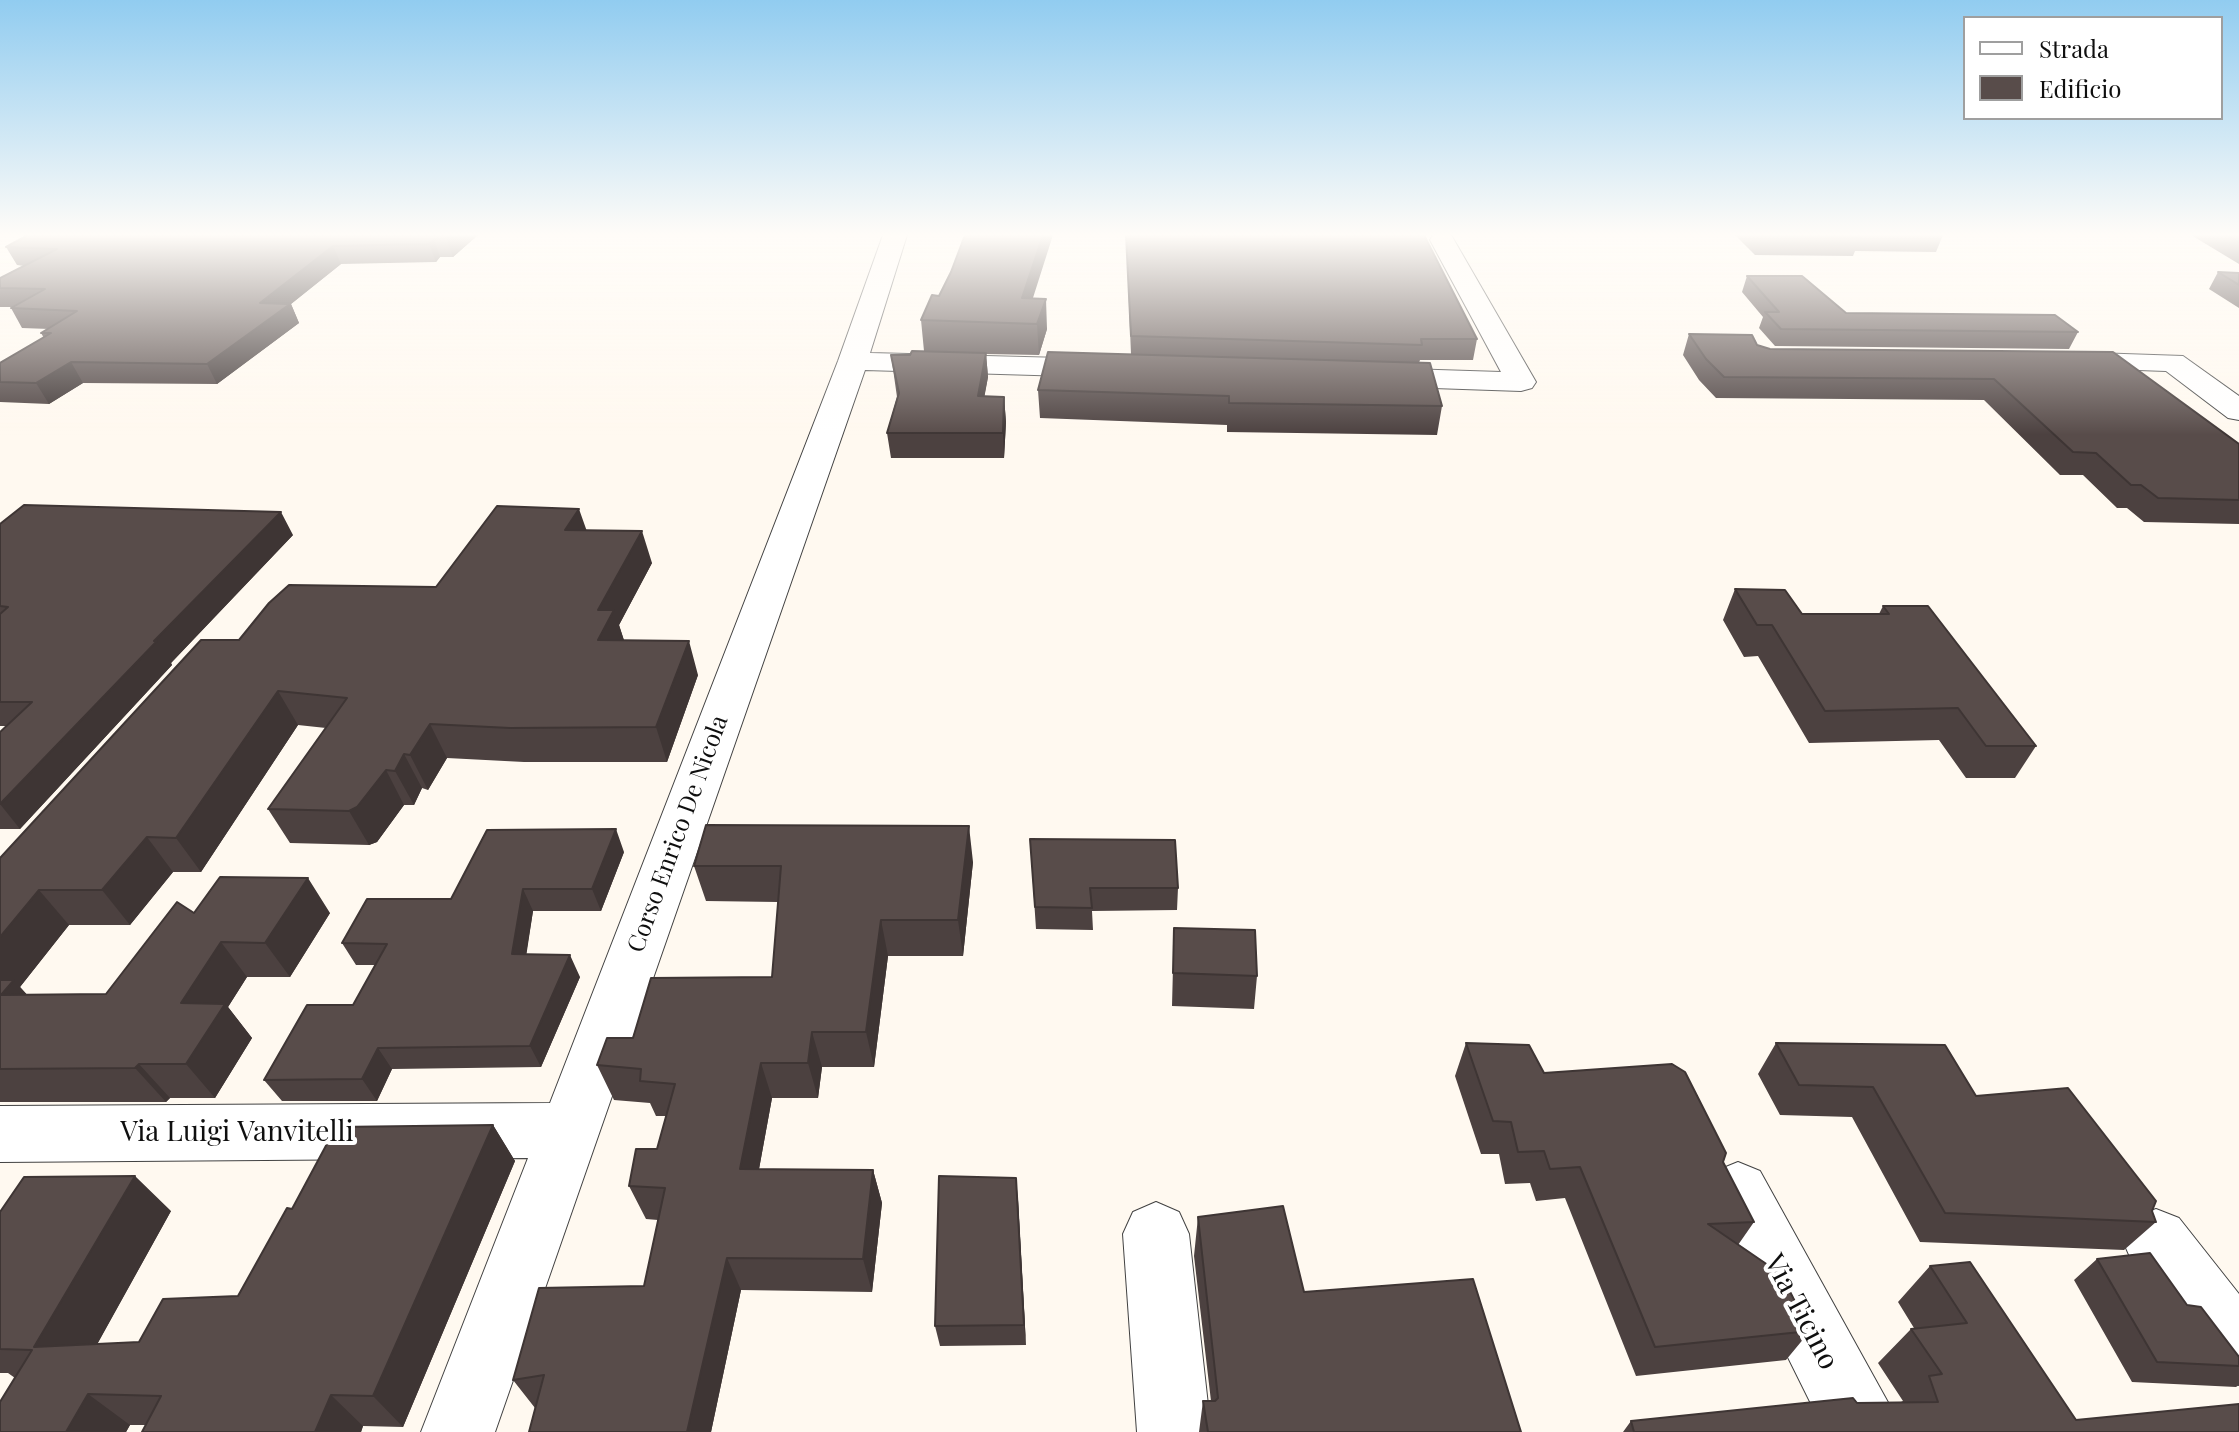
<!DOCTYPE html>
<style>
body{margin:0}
#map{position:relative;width:2239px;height:1432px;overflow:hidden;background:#fff9f0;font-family:"Playfair Display",serif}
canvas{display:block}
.legend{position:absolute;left:1963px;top:16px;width:260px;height:104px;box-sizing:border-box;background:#fff;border:2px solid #9f9f9f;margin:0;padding:10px 14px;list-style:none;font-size:24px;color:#0f0f0f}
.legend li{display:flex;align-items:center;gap:16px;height:40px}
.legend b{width:40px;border:2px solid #9f9f9f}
</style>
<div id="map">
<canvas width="2239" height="1432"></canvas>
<ul class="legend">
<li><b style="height:10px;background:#fff"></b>Strada</li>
<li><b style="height:22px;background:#584c4a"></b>Edificio</li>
</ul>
</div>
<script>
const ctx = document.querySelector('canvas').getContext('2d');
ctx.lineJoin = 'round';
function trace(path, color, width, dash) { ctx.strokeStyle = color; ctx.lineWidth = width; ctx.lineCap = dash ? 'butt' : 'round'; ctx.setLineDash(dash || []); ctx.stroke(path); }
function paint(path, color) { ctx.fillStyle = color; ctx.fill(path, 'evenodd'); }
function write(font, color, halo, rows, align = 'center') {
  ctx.font = font + ' "Playfair Display",serif'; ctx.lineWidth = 8; ctx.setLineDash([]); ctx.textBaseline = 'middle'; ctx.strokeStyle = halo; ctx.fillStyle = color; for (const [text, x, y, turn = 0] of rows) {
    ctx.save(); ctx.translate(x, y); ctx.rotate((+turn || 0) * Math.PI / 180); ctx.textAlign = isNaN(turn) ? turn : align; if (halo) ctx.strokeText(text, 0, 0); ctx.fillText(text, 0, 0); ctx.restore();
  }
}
const minor = new Path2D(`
 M883,235H907L870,353L1102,359L1113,362L1117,368L1113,374L1102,377L865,370L495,1432H421L528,1158L0,1162V1106L550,1103L838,361Z
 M1433,235H1451L1454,240L1536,382L1532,388L1521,391L1375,386L1364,383L1360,377L1364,371L1375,368L1501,372L1430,240Z
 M2065,352L2183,356L2239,396V420L2228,418L2166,371L2055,367L2050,361L2055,355Z
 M1738,1162L1760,1171L1890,1406L1901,1432H1825L1706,1192L1716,1171Z
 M1156,1202L1179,1212L1189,1234L1211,1432H1137L1123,1234L1133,1212Z
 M2156,1209L2179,1218L2239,1294V1385L2214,1375L2133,1264L2123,1241L2133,1218Z`);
trace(minor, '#424242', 2);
paint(minor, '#fff');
paint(new Path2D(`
 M478,235L453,257H440L436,262L341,264L291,304L299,323L217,384L83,383L49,404L0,402V363L44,338L41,333L49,329L22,328L11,308L12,307H0V278L24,266L17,265L6,247Z
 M1126,235L1477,339L1473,360H1420L1419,363L1442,406L1437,435L1227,432V425L1040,418L1038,390L1131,354Z
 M1735,235H1943L1936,252L1855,251L1853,256L1755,255Z
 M2191,235H2239V264Z
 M2218,272L2239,273V308L2209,289Z
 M1747,276L1846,313L2078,332L2069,349L1775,346L1759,328L1763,317L1742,292Z
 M1033,298L1047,329L1039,355L986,354L988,377L984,397H1004L1006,422L1004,458H891L887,433L897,397L891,355H910L924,351L921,320Z
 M1689,334L1757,345L1770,349L2113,352L2239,444V524L2144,522L2127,508H2117L2083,475H2060L1984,400L1716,398L1699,380L1683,355Z
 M0,524L293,535L171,663L172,665L20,829H0V732L6,726H0Z
 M586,530L652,563L619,625L624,640L698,675L667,762H524L447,758L428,790L422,788L414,805H404L377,842L369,845L290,843L268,809L326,728L298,725L201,872H173L130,925H69L20,987L27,995L106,994L194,913H330L290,977H247L228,1007L252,1038L215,1098H170L166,1102H0V858L239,640L436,587Z
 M1735,589L1802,614H1879L1883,606L2036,746L2015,778H1966L1939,740L1809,743L1758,656L1744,657L1723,620Z
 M1030,839L1178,888L1177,910L1092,911L1093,930L1036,929Z
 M624,852L601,911H533L526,954L580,977L541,1067L392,1069L377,1101H282L264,1080L353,1005L375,965H356L342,943L451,899Z
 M973,862L963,956H888L874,1067H822L818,1098H772L759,1169L873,1170L882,1203L872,1292L741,1290L711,1432H529L535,1408L513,1380L644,1286L658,1220L646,1219L629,1186L657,1149L666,1116H656L650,1103L614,1100L597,1065L633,1038L772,977L778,902L706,901L694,866Z
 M1174,928L1257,976L1254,1009L1172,1006Z
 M1466,1043L1544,1073L1723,1162L1754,1222L1738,1245L1810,1331L1786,1360L1636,1376L1565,1198L1536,1201L1530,1183L1505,1184L1499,1154H1481L1455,1076Z
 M1776,1043L1976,1096L2152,1211L2156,1222L2124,1250L1920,1242L1852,1117L1780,1115L1758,1074Z
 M493,1125L515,1161L403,1427L363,1426L361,1432H142L146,1425H130L126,1432H0L15,1378L8,1373H0V1212L171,1211L97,1344L139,1342L238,1296L292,1209Z
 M1018,1200L1026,1345L940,1346L935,1326Z
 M1198,1217L1304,1292L1521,1432H1199L1203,1401H1211L1194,1256Z
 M2097,1259L2187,1305L2239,1357V1385L2236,1387L2132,1382L2074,1280Z
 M1930,1266L2076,1420L2239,1432H1623L1631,1421L1857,1403L1901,1402L1903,1401L1878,1363L1911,1329L1914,1328L1898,1302Z`), '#4c4140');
paint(new Path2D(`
 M451,235H478L453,257L446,238Z
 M1043,235H1053L1025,323L1022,298Z
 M434,239L440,257L436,262L429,244Z
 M333,246L341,264L291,304L299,323L217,384L207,364L260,303Z
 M1046,299L1047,329L1039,355L1037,324Z
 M986,353L988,377L980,421L978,396Z
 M71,362L83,383L49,404L36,383Z
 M1004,397L1006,422L1004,458L1003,433Z
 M579,509L590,540L565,530Z
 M281,512L293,535L171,663L172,665L20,829L0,804L154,641Z
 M642,531L652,563L619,625L625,644L598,640V610Z
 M689,641L698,675L667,762L656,727Z
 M278,691L298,725L201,872L176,838Z
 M430,724L447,758L428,790L410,755Z
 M404,754L422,788L414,805L395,771Z
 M386,770L404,805L377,842L369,845L349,811Z
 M969,826L973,862L963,956L958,920Z
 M616,829L624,852L601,911L592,889Z
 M147,837L173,872L130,925L102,890Z
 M308,878L330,913L290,977L265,943Z
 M523,889L533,911L523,977L512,954Z
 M39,890L69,925L20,987L46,1015L0,1012V937Z
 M881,920L888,956L874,1067L866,1032Z
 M221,942L247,977L228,1007L252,1038L215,1098L186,1064L181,1003Z
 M570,955L580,977L541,1067L530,1046Z
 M812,1032L822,1067L818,1098L808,1063Z
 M378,1048L392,1069L377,1101L362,1079Z
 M761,1063L772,1098L753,1202L740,1169Z
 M139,1064L170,1098L166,1102L135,1068Z
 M493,1125L515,1161L403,1427L373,1396Z
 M873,1170L882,1203L872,1292L863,1259Z
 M135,1176L171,1211L78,1379L34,1347Z
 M1016,1178L1018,1200L1026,1345L1024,1325Z
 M727,1258L741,1290L711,1432H687Z
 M88,1394L130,1425L126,1432H66Z
 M331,1395L363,1426L361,1432H315Z`), '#3e3534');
const building = new Path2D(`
 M28,235H451L446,238L434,239L429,244L333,246L260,303L290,304L207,364L71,362L36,383L0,382V363L51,333H41L77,311L11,308L45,289L0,288V278L57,249L6,247Z
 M965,235H1043L1022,298L1046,299L1037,324L921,320L932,295L939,296L951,272Z
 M1126,235H1424L1477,339H1421L1422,345L1131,336Z
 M1760,235H1858L1860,237L1761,236Z
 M2226,235H2239V242Z
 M2218,272L2239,273V285Z
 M1747,276H1802L1846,313L2055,315L2078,332L1781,329L1765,312H1779Z
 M1689,334L1752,335L1757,345L1770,349L2113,352L2239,444V500L2158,498L2141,485H2131L2096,453L2073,452L1994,379L1724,377L1706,359Z
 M912,351L986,353L978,396L1004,397L1003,433H887L899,393L891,355H910Z
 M1048,352L1430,363L1442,406L1229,403V396L1038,390Z
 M24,505L281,512L154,641H157L0,804V732L32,702H0V614L8,607L0,606V524Z
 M497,506L579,509L565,530L642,531L598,610H614L598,640L689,641L656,727L510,728L430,724L410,755L404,754L395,771L386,770L357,807L349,811L268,809L347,698L278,691L176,838L147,837L102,890H39L0,937V858L201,640H239L269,603L289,585L436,587Z
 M1735,589L1785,590L1802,614H1889L1883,606H1928L2036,746H1986L1958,708L1825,711L1772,625H1757Z
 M706,825L969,826L958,920H881L866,1032H812L808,1063H761L740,1169L873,1170L863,1259L727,1258L687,1432H529L544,1375L513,1380L539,1288L644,1286L665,1188L629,1186L636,1149H657L675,1084L640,1081L641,1069L597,1065L607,1038H633L651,978L772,977L781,866H694Z
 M616,829L592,889H523L512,954L570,955L530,1046L378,1048L362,1079L264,1080L307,1005H353L387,944L342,943L367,899H451L487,830Z
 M1030,839L1175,840L1178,888H1090L1092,908L1035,907Z
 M220,877L308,878L265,943L221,942L181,1003L225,1004L186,1064H139L135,1068L0,1069V980H14L1,995L106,994L177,902L194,913Z
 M1174,928L1255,930L1257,976L1173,973Z
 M1466,1043L1529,1045L1544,1073L1672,1064L1685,1072L1726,1153L1723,1162L1754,1222L1708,1224L1781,1274L1810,1331L1655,1347L1580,1167L1550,1169L1544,1151L1518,1152L1511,1122L1493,1121Z
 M1776,1043L1945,1045L1976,1096L2068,1088L2156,1201L2152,1211L2156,1222L1945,1213L1873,1087L1799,1085Z
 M493,1125L373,1396L331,1395L315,1432H142L161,1396L88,1394L66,1432H0V1402L32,1350L0,1349V1212L24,1177L135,1176L34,1347L139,1342L163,1299L238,1296L287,1208L292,1209L336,1127Z
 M939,1176L1016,1178L1024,1325L935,1326Z
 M1283,1206L1304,1292L1473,1279L1521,1432H1208L1203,1401H1215L1218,1398L1198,1217Z
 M2150,1253L2187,1305L2201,1307L2239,1357V1366L2157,1362L2097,1259Z
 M1970,1262L2076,1420L2239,1404V1432H1634L1631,1421L1853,1398L1857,1403L1938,1402L1929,1376L1942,1374L1911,1329L1967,1323L1930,1266Z`);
paint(building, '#584c4a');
trace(building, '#3e3534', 2);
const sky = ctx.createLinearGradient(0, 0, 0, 435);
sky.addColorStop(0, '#91ccf0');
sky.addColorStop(0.54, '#fffcf8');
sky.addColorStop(1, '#fffcf800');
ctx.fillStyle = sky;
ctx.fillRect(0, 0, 2239, 435);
write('24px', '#0f0f0f', '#fff', [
 ["Corso Enrico De Nicola",678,834,-70]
]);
write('28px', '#0f0f0f', '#fff', [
 ["Via Luigi Vanvitelli",237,1132],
 ["Via Ticino",1801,1312,62]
]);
</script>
